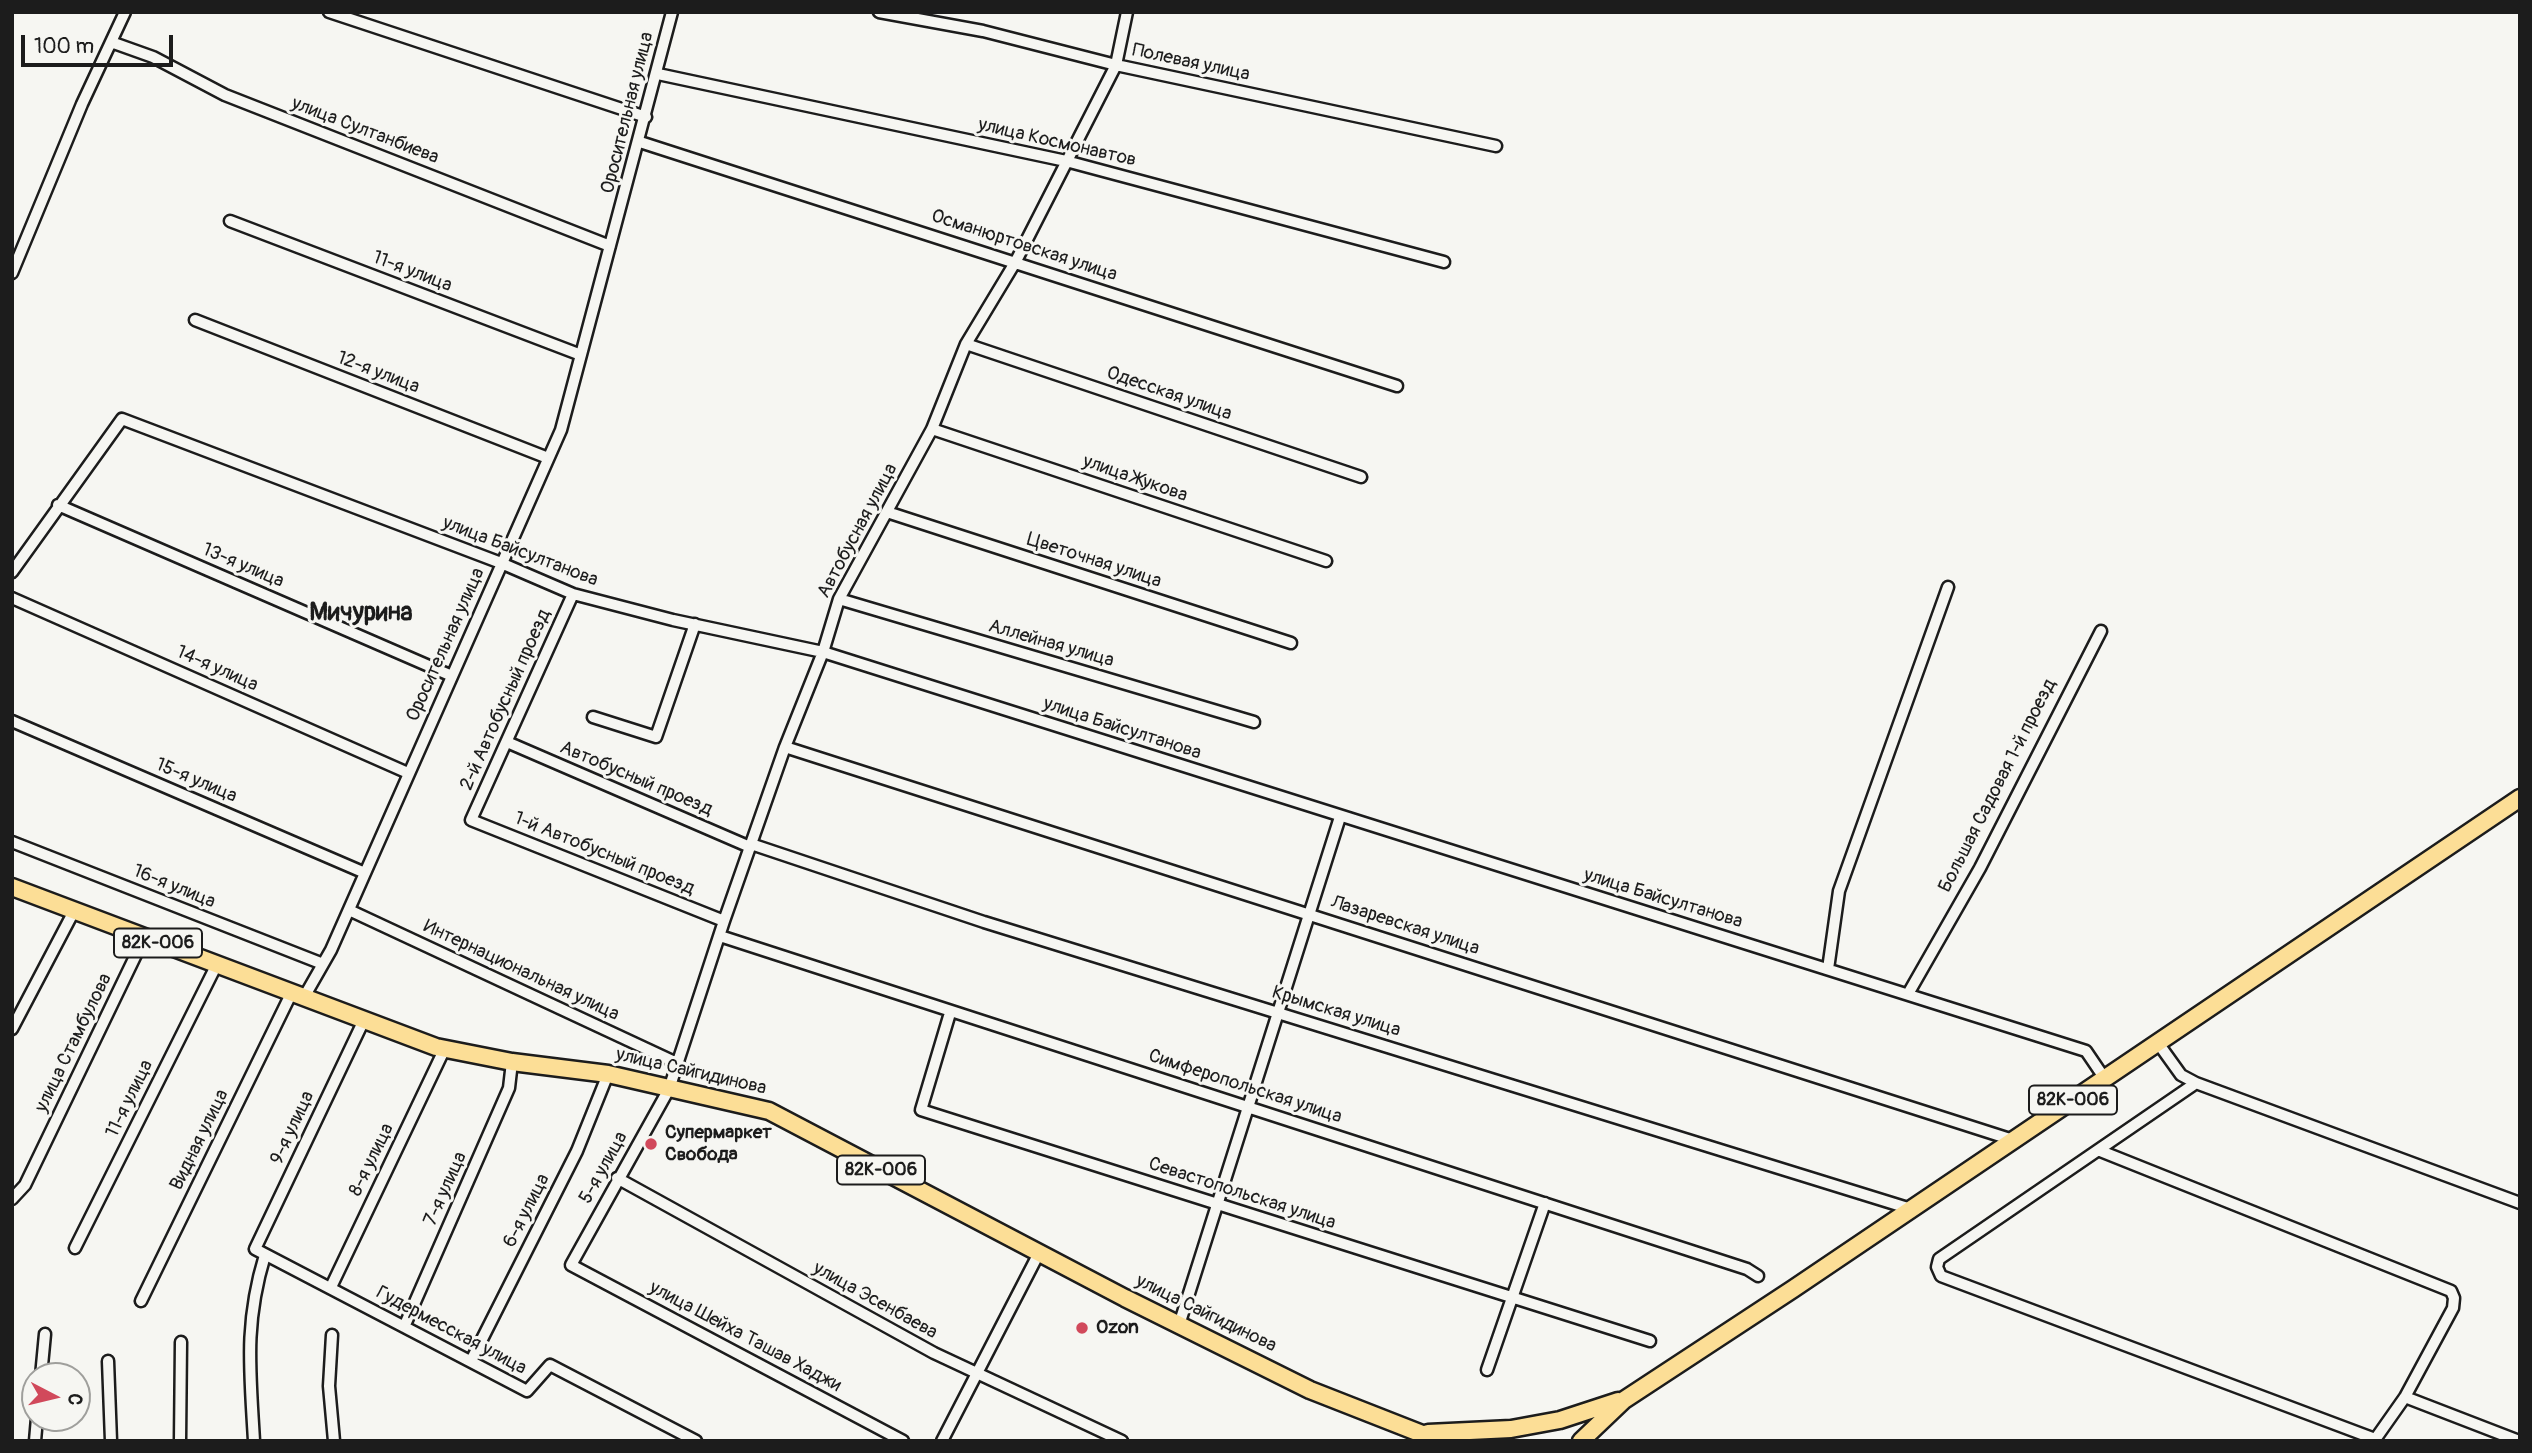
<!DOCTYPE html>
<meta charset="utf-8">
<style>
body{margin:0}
#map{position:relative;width:2532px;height:1453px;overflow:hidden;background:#f6f6f2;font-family:Pangolin,sans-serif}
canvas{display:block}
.frame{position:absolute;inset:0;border:14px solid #1c1c1c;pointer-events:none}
.north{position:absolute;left:21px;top:1362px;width:70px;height:70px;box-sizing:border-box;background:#f6f6f2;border:2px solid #9f9f9c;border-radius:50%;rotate:97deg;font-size:19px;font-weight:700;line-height:28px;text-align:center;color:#1c1c1c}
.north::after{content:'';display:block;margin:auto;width:24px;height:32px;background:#d1495b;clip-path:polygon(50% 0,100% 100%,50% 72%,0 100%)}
.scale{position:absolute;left:21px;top:35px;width:152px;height:32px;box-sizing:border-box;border:4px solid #1c1c1c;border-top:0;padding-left:9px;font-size:21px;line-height:24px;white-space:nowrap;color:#1c1c1c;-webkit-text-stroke:5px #f6f6f2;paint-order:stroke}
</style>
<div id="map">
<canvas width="2532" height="1453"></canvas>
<div class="frame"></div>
<div class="north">С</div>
<div class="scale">100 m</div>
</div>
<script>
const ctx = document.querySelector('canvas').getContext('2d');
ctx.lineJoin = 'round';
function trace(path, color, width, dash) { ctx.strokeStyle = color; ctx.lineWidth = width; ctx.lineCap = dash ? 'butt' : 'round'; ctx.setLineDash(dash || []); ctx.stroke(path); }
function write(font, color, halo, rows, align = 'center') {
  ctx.font = font + ' Pangolin,sans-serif'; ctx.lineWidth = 6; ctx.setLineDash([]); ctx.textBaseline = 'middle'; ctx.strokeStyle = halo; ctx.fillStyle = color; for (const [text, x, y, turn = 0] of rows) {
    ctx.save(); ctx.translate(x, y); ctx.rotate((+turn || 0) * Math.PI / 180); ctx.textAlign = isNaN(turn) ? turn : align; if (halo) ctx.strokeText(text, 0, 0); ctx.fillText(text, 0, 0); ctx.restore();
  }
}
const street = new Path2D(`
 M329,12L646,117
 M879,12L983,31L1116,65L1496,146
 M111,42L153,57L225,95L610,246
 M658,74L1066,161L1444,262
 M640,142L1397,386
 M230,221L581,355
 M12,273L82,104L125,12
 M195,320L548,458
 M966,344L1361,477
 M932,429L1326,561
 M58,505L452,676
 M887,512L1291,643
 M12,572L122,419L501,563L573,594L673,620L823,652L2086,1051L2105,1079
 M573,594L471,820L724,921
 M12,598L408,773
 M839,599L1254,722
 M593,717L656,737L695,624
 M12,721L365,873
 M507,742L750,847
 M785,747L2013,1140
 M12,842L323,964
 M751,844L984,922L1911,1209
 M349,910L679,1064
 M720,936L1747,1269L1758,1276
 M1828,969L1839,891L1948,587
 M1908,994L1980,868L2101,631
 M303,999L331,950L561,430L672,12
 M950,1013L921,1110L1650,1341
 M363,1022L255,1249L527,1391L550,1365L696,1441
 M12,1029L74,911
 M2158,1043L2181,1075L2196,1083L2520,1203
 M2196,1083L1939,1259L1937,1267L1941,1276L2375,1439
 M2098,1150L2451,1291L2454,1298L2453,1308L2405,1397L2374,1441
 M617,1178L934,1353L1122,1441
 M12,1199L25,1185L144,938
 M75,1248L216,966
 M331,1287L445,1048
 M141,1301L291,994
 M1179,1325L1340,817
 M404,1327L509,1088L512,1062
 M332,1335L329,1386L334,1441
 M108,1361L111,1441
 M471,1361L577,1151L608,1074
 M1487,1370L1545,1203
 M41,1376L45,1334
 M2405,1397L2519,1441
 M35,1441L37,1418
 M180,1441L181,1342
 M254,1441C250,1370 244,1324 265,1255
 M903,1441L571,1265L669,1089L724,921L785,747L823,652L839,599L932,429L966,344L1016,261L1116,65L1127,12
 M942,1441L1039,1253`);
const primary = new Path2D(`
 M12,887L436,1047L512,1062L608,1074L769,1111L1125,1298L1310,1390L1440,1441
 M1428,1433L1511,1429L1560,1420L1618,1401
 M1581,1441L1624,1400L1793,1289L2520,798`);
trace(street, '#1c1c1c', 15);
trace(primary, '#1c1c1c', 21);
trace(street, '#f6f6f2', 10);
trace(primary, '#fcde96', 16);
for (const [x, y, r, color] of [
 [651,1144,7,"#d1495b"],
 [1082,1328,7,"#d1495b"]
]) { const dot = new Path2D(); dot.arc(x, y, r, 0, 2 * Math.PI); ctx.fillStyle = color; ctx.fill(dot); trace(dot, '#f6f6f2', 2.5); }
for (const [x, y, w] of [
 [158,943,88],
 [2073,1100,88],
 [881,1170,88]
]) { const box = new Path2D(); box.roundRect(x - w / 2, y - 14.5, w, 29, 5); ctx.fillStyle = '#f6f6f2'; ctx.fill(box); trace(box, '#1c1c1c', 2); }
write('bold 18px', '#1c1c1c', null, [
 ["82К-006",158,943],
 ["82К-006",2073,1100],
 ["82К-006",881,1170]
]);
write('19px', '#1c1c1c', '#f6f6f2', [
 ["Полевая улица",1191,63,12],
 ["Оросительная улица",628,113,-76],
 ["улица Султанбиева",365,131,21],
 ["улица Космонавтов",1057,143,13],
 ["Османюртовская улица",1024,246,18],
 ["11-я улица",412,272,21],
 ["12-я улица",378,373,21],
 ["Одесская улица",1169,394,19],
 ["улица Жукова",1135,479,19],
 ["Автобусная улица",858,531,-62],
 ["улица Байсултанова",520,552,21],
 ["Цветочная улица",1094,561,18],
 ["13-я улица",243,566,23],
 ["Аллейная улица",1051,644,16],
 ["Оросительная улица",446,645,-66],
 ["14-я улица",217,669,24],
 ["2-й Автобусный проезд",506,700,-66],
 ["улица Байсултанова",1122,729,18],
 ["Автобусный проезд",636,779,23],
 ["15-я улица",196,781,23],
 ["Большая Садовая 1-й проезд",1998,786,-63],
 ["1-й Автобусный проезд",604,854,22],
 ["16-я улица",174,887,22],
 ["улица Байсултанова",1663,899,17],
 ["Лазаревская улица",1405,926,18],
 ["Интернациональная улица",521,971,25],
 ["Крымская улица",1336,1012,17],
 ["улица Стамбулова",74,1043,-64],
 ["улица Сайгидинова",691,1072,13],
 ["Симферопольская улица",1245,1087,18],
 ["11-я улица",130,1099,-64],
 ["9-я улица",293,1128,-65],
 ["Видная улица",200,1140,-64],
 ["8-я улица",372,1160,-64],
 ["5-я улица",604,1168,-61],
 ["7-я улица",446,1189,-66],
 ["Севастопольская улица",1242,1194,18],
 ["6-я улица",527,1211,-63],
 ["улица Эсенбаева",875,1301,29],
 ["улица Сайгидинова",1206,1314,26],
 ["Гудермесская улица",451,1331,28],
 ["улица Шейха Ташав Хаджи",745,1337,28]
]);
write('bold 19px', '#1c1c1c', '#f6f6f2', [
 ["Супермаркет",665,1133],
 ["Свобода",665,1155],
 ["Ozon",1096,1328]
], 'left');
write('bold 26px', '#1c1c1c', '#f6f6f2', [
 ["Мичурина",361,613]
]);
</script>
